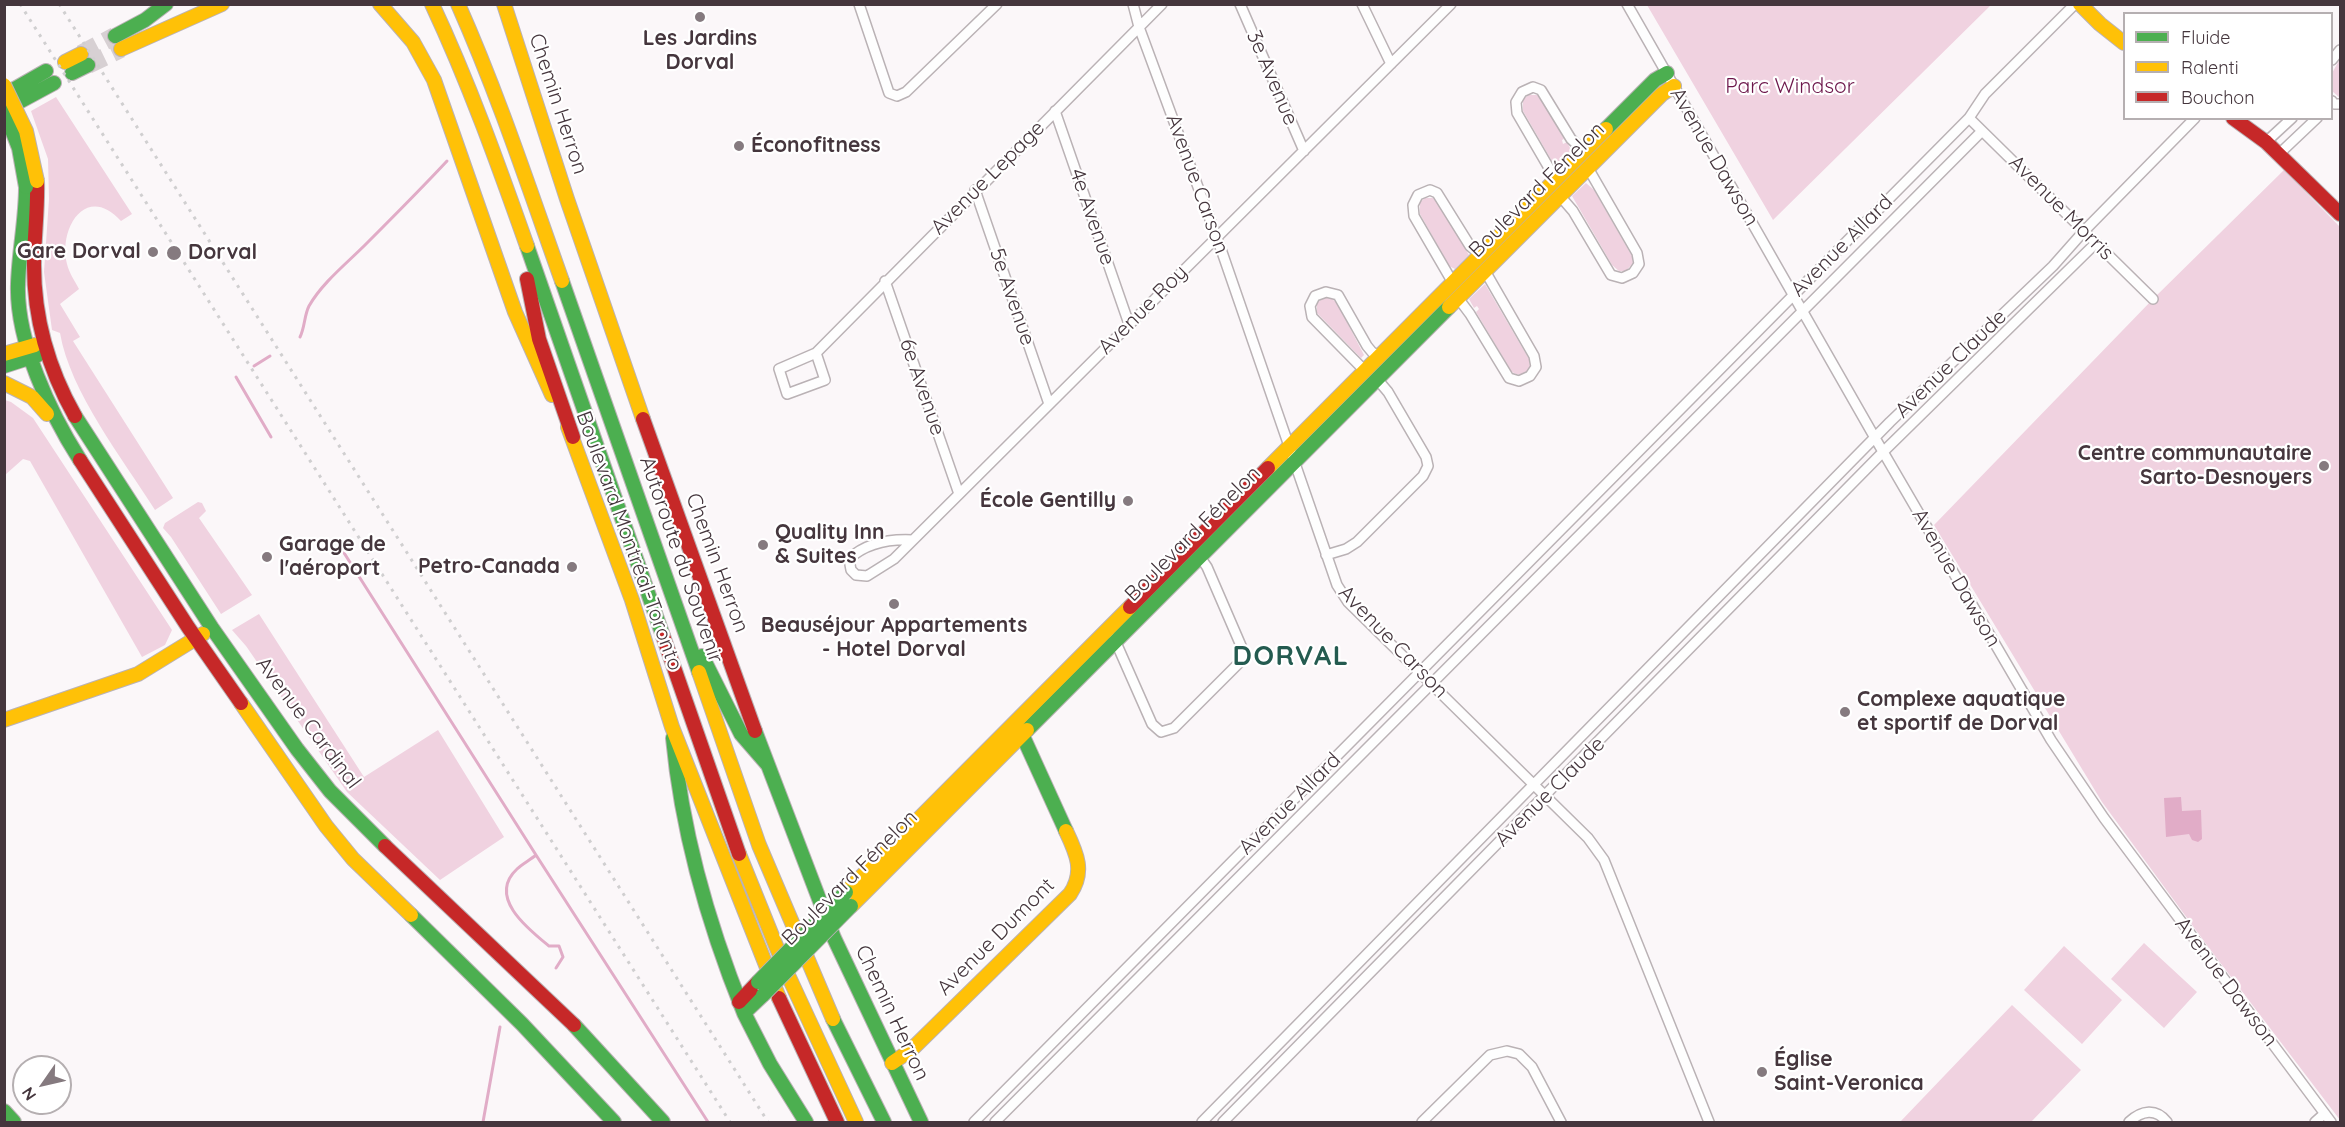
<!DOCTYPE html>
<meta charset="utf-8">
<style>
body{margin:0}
#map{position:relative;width:2345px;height:1127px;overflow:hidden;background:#fbf7f9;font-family:Quicksand,sans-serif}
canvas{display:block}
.frame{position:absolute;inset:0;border:6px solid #45363d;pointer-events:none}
.legend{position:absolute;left:2123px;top:12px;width:210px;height:108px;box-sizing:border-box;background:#fff;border:2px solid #b5afb1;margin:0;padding:8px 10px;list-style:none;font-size:18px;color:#45363d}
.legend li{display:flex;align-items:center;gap:12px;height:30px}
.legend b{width:30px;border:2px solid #b5afb1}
.north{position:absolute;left:12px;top:1055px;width:60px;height:60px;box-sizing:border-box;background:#fff;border:2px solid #b5afb1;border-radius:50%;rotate:236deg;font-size:16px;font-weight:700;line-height:24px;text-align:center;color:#45363d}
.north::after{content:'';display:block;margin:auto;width:21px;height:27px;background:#857a7f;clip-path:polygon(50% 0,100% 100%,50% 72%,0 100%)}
</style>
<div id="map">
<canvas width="2345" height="1127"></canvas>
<div class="frame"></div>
<ul class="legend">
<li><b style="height:8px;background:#4caf50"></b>Fluide</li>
<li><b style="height:8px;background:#ffc107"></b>Ralenti</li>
<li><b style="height:8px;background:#c62828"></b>Bouchon</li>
</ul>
<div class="north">N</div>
</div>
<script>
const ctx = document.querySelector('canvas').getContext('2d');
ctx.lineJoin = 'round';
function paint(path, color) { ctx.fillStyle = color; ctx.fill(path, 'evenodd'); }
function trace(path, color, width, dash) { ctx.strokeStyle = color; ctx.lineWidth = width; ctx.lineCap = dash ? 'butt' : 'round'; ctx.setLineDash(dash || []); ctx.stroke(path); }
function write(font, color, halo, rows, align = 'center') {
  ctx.font = font + ' Quicksand,sans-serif'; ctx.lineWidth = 4.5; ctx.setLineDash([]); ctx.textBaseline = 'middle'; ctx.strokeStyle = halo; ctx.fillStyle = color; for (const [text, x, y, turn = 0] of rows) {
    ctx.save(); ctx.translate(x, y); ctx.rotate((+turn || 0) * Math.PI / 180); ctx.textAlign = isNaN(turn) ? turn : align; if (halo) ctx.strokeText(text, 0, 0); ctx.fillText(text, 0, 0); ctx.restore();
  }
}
paint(new Path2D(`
 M1647,5H1991L1773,220Z
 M2340,59V98L2332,91V73Z
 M1529,95H1537L1542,100L1564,139L1562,140L1563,144L1567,142L1572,152L1558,166L1553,163L1523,111V99Z
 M56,97L132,214L121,221C87,183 58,227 67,264C69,273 75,281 79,289L60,304L80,337L73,341L173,498L155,510C123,459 70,392 60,333L52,330L44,272L49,199L48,159L31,111Z
 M2284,170L2340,227V1120L2209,948L2102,802L1934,525L2153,299Z
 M1586,183L1594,190L1632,256L1633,263L1626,271H1619L1612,265L1572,196Z
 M1425,198H1433L1439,203L1469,255L1455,269L1449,266L1420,214V202Z
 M1485,284L1529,359L1530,367C1526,375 1518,377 1511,371L1476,312L1479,309L1477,306L1474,308L1469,299Z
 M1323,298H1331L1337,303L1364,355L1361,358L1317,313V303Z
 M5,400L11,402L33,418L172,630L165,645L142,657L30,461L23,459L5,475Z
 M198,502L202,503L206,511L199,518L252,595L221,614L171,537L163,528L165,523Z
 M259,614L364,777L438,730L504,837L440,880L347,792L246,646L232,630Z
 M2144,943L2197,992L2164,1028L2111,979Z
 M2064,946L2122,1000L2082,1044L2024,990Z
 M2012,1005L2081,1070L2031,1122H1900Z`), '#f0d2e0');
paint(new Path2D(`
 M2181,797L2182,811L2201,810L2202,839L2198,842L2192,840L2189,834L2166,837L2164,798Z`), '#e1acc7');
trace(new Path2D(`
 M300,337C305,327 304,316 309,306C322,283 347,263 365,245C393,217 420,190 447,161
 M254,366L270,356
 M236,377L271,437
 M339,545L536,855C530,860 522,864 517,869C487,897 528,929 549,946H559L563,957L556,968
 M536,855L708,1122
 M483,1122L500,1027`), '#e1acc7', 3);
trace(new Path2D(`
 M81,54L115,36
 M88,65L121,49`), '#d7d0d3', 18, [18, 9]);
const street = new Path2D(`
 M859,4L889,93L897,96L906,92L997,4
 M1133,4L1139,27L1222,252L1337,585L1348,602L1588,838L1604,860L1709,1122
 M1240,4L1304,151
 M1362,4L1391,64
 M1627,4L1875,438L2051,740L2104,818L2331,1122
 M2332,60L2340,50
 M2332,101L2334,104H2340
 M1055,111L1129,324
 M1969,118L2153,299
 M2266,142L2292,118
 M2279,154L2317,118
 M1556,180L1517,113L1516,102L1522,92L1533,87L1541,90L1571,139L1584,151
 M975,190L1049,404
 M1560,196L1573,211L1611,275L1622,278L1633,273L1639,264L1637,253L1588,168
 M885,281L959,494
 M1453,283L1414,216L1413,205L1418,195L1430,190L1437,193L1470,246L1481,255
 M1458,298L1470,314L1509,378L1519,381L1530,376L1536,367L1534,356L1485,271
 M816,353L825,380L787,394L779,369L816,353L1162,4
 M1365,371L1312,317L1310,306L1315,296L1326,292L1338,295L1367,346L1372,352L1380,356
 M912,540C889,539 866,543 849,559L851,570L856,575L867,576L894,559L1451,4
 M1326,555L1346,549L1357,542L1423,476L1428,466L1426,457L1388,392L1377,379
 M1114,638L1152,724L1161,732L1174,728L1239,663L1243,656L1242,648L1207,567L1200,557
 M974,1122L1969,118L1985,94L2075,4
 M995,1122L1982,131
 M1202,1122L1890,422L2053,266L2084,231L2195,118
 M1223,1122L1883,452L2096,243
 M1422,1122L1490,1055L1507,1051L1519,1054L1532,1067L1561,1122
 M2129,1122C2142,1110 2156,1108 2167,1122
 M2315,1122L2324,1114`);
const fast = new Path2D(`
 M115,36L145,20L166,4
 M72,73L88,65
 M4,95L46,71
 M4,110L54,83
 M1606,129L1655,80L1667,73
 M26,187C26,220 19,251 18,284C16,341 50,413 80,460
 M527,246L663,636
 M562,281L699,672
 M4,366L38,355
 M75,416L212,628L297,749L330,791L385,846
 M702,656L741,734L767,764
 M1020,730L1066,831
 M1027,730L1449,307
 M755,731L834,938L921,1122
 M673,738C682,834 708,924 744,1013L763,995
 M411,915L522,1024L614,1122
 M744,1013L770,1064L806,1122
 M833,1019L884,1122
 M574,1025L663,1122
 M4,1111L14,1122`);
const slow = new Path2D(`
 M380,4L413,42L434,80L515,312L552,395
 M432,4C469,83 498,164 527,246
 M458,4C498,94 529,188 562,281
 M504,4L567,199L643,419
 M2080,4L2100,24L2124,43
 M121,49L222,4
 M65,62L81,54
 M1449,307L1662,94L1674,86
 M4,354L35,345
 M4,383L32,397L47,414
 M568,427L632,600L672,727
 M1268,468L1606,129
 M699,672L759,845L833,1019
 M241,703L326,826L353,859L411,915
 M4,720L138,674L203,634
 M672,727L779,998
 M739,854L787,973L856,1122
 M846,892L1130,607
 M851,906L1027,730
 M892,1063L911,1050L1070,894C1085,872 1077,854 1066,831`);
const jam = new Path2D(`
 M2233,118L2266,142L2340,214
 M37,181C38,209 34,237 34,265C34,319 49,370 75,416
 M527,279L539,339L573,437
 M643,419L755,731
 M80,460L188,627L241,703
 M1130,607L1268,468
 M663,636L739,854
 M385,846L574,1025
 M779,998L837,1122
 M739,1002L758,982`);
trace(street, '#bab2b5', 12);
trace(fast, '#bab2b5', 16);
trace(slow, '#bab2b5', 16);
trace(jam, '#bab2b5', 16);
trace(street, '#fefefe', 9);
trace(fast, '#4caf50', 14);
trace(slow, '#ffc107', 14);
trace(jam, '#c62828', 14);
trace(new Path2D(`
 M20,4L730,1122
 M59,4L768,1122`), '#d0cfd0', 3, [3, 6]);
const fastBridge = new Path2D(`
 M4,110L19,148L26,187
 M758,982L846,892
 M763,995L851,906`);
const slowBridge = new Path2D(`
 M4,85L26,131L37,181`);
trace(fastBridge, '#bab2b5', 16, []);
trace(slowBridge, '#bab2b5', 16, []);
trace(fastBridge, '#4caf50', 14);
trace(slowBridge, '#ffc107', 14);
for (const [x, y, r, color] of [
 [700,17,6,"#857a7f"],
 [739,146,6,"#857a7f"],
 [153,252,6,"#857a7f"],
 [174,253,8,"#857a7f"],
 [2324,466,6,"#857a7f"],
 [1128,501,6,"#857a7f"],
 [763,545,6,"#857a7f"],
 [267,557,6,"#857a7f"],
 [572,567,6,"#857a7f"],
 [894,604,6,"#857a7f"],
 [1845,712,6,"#857a7f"],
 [1762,1072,6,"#857a7f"]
]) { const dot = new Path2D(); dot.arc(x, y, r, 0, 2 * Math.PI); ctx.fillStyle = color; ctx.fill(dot); trace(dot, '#fff', 2); }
write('bold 21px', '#45363d', '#fff', [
 ["Les Jardins",700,39,"center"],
 ["Dorval",700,63,"center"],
 ["Éconofitness",751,146],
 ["Gare Dorval",141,252,"right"],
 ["Dorval",188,253],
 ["Centre communautaire",2312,454,"right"],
 ["Sarto-Desnoyers",2312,478,"right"],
 ["École Gentilly",1116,501,"right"],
 ["Quality Inn",775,533],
 ["& Suites",775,557],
 ["Garage de",279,545],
 ["l'aéroport",279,569],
 ["Petro-Canada",560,567,"right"],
 ["Beauséjour Appartements",894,626,"center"],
 ["- Hotel Dorval",894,650,"center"],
 ["Complexe aquatique",1857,700],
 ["et sportif de Dorval",1857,724],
 ["Église",1774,1060],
 ["Saint-Veronica",1774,1084]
], 'left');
write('21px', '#45363d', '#fff', [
 ["3e Avenue",1272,78,67],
 ["Chemin Herron",558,104,72],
 ["Avenue Dawson",1714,157,60],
 ["Avenue Lepage",988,178,-45],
 ["Avenue Carson",1197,184,70],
 ["Boulevard Fénelon",1537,190,-45],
 ["Avenue Morris",2061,208,45],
 ["4e Avenue",1092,217,71],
 ["Avenue Allard",1842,246,-45],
 ["5e Avenue",1012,297,71],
 ["Avenue Roy",1143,310,-45],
 ["Avenue Claude",1951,364,-44],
 ["6e Avenue",922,387,71],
 ["Boulevard Fénelon",1193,534,-45],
 ["Boulevard Montréal-Toronto",629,541,70],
 ["Autoroute du Souvenir",681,560,71],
 ["Chemin Herron",717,563,70],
 ["Avenue Dawson",1956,578,60],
 ["Avenue Carson",1393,642,46],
 ["Avenue Cardinal",308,723,53],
 ["Avenue Claude",1550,792,-45],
 ["Avenue Allard",1290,804,-45],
 ["Boulevard Fénelon",850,878,-45],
 ["Avenue Dumont",996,937,-45],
 ["Avenue Dawson",2226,982,53],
 ["Chemin Herron",892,1013,65]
]);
write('21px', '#6c154a', '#fff', [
 ["Parc Windsor",1790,87]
]);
ctx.letterSpacing = '1.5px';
write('bold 27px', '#245b50', '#fff', [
 ["DORVAL",1291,657]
]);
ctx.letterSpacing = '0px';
</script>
